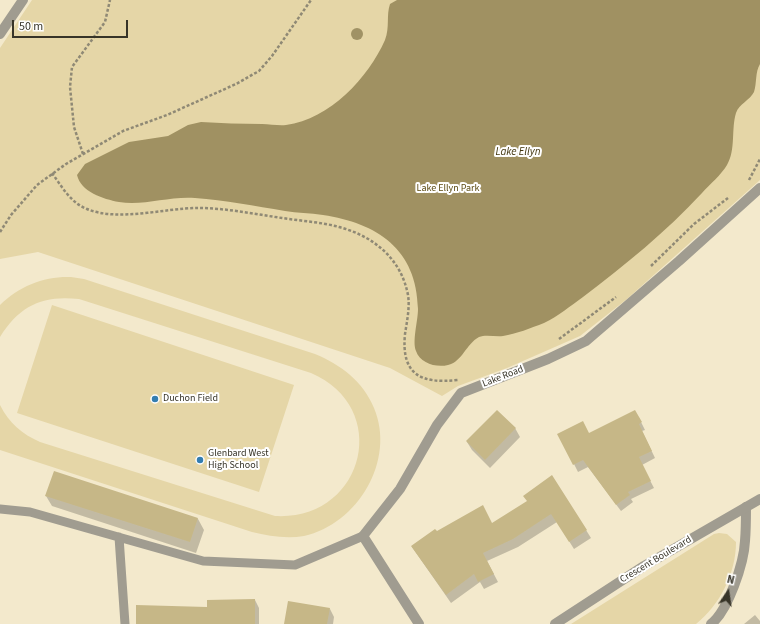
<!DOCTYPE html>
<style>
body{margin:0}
#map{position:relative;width:760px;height:624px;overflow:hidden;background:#f3e9cc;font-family:"Source Sans 3",sans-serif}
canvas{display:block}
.north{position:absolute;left:708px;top:572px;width:40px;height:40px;-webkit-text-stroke:3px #fff;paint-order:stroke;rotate:13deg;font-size:11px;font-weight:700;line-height:16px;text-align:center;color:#373428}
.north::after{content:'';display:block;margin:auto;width:14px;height:18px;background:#373428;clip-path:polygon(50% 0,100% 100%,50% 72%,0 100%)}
.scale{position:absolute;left:12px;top:20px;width:116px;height:18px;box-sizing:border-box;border:2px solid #373428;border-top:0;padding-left:5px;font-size:12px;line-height:14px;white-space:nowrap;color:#373428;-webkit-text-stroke:3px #fff;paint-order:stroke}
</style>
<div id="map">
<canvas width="760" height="624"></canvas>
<div class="north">N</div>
<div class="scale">50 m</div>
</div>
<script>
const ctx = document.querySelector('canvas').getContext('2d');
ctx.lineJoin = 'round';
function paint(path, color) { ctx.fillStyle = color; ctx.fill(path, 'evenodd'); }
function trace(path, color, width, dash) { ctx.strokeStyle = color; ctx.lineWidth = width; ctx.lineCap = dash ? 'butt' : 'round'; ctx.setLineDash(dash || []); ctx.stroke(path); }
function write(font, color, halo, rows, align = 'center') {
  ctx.font = font + ' "Source Sans 3",sans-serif'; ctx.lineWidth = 4; ctx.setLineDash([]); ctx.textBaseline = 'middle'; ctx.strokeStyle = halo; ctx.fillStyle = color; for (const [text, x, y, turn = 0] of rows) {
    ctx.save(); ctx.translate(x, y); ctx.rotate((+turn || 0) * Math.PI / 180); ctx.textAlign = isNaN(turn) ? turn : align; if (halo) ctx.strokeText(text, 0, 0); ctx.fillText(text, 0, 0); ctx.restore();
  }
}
paint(new Path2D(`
 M32,0H760V180L627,299L580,336L507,368L458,386L442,396L390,368L38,252L0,259V48Z
 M71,277L84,279L315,354C341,365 363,381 374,408C396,460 358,524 304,536C286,539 269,536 252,532L0,450V405C9,423 22,434 40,442L275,516C364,521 393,408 311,373L79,299C43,295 20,305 0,337V305C19,286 45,276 71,277Z
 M52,305L294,385L259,492L17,413Z
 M719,533L727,534L736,542C736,573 720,605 696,624H571L714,534Z`), '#e5d6a7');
paint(new Path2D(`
 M397,0H760V64C755,72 757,83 754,92C750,100 739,104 736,113C731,129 736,150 727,165C721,175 710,184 702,193C666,232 625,265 583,297C570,306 559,316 544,323C531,328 516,334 503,336C495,337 486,334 479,337C466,344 462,362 448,365C436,368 420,363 416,351C412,341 418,321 418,309C417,249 377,223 323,215C310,213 297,213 285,211C255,206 225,200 195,198C169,196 144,206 119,202C103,199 81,192 77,175L85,164L129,142L168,136L188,125L201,122C221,123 241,124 262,124C270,124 279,126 286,125C330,119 368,78 385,40C390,27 386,16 390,4Z`), '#a09162');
paint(new Path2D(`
 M639,418L645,430L642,431L655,458L642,465L654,488L631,499L633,502L621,511L588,467L578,472L559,434H589Z
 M515,428L520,437L490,468L472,450L467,442Z
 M46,496L198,519L204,530L196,553L52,506Z
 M528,502L586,530L591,538L574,549L557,522L518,547L487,561L498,582L484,589L480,582L451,603L412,547L436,532L492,525Z
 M255,600L259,608V624H137L208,608Z
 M330,609L334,617L333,624H285Z
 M755,615L760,621V624H744Z`), '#0003');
paint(new Path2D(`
 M497,410L516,428L485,460L466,441Z
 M635,410L642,422L639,424L652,451L639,457L651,481L628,492L630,495L616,505L583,460L573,465L557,434L583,421L589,433Z
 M54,471L198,518L190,542L45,496Z
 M552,475L587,530L569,542L551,514L513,539L483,553L494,574L478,582L474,574L446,595L411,546L435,529L437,531L483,505L492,523L527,501L523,496Z
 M255,599V624H136V605L207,607V600Z
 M288,601L330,608L327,624H284Z`), '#c6b787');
trace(new Path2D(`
 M83,154L74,127L70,87L72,67L105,22L110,0
 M52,173C62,187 71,203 87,209C118,222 165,208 198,208C226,208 254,214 282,218C301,221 321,222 339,227C373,236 401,258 408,295C410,307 407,321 405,334C401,375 421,384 458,380
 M749,180L760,159
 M0,232L11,215L37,185L66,164L123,131L167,115L236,84L259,71L272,56L311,0
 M651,266L694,224L728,198
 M559,339L616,297`), '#8f8975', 2.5, [3, 2]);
trace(new Path2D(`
 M0,509L30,512L203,561L295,565L363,536
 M119,537L125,624`), '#a09c90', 9);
trace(new Path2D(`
 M0,34L23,0
 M419,624L363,536L400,489L437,425L461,393L548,359L586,341L679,261L760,188
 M711,624C728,611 744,563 745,541C746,530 746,518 746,507`), '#a09c90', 10);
trace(new Path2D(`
 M555,624L644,566L760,499`), '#a09c90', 10);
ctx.fillStyle = '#a09265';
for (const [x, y] of [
 [357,34]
]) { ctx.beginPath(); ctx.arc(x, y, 6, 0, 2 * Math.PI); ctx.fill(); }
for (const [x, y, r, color] of [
 [155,399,4,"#337db1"],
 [200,460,4,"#337db1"]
]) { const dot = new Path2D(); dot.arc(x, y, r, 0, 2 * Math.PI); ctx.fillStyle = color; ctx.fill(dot); trace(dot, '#fff', 1.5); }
write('10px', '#5c4b11', '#fff', [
 ["Lake Ellyn Park",448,189]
]);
write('10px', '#373428', '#fff', [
 ["Lake Road",503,377,-21],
 ["Crescent Boulevard",656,560,-31]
]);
write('10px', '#373428', '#fff', [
 ["Duchon Field",163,399],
 ["Glenbard West",208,454],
 ["High School",208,466]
], 'left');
write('italic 11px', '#42360f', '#fff', [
 ["Lake Ellyn",518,153]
]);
</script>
